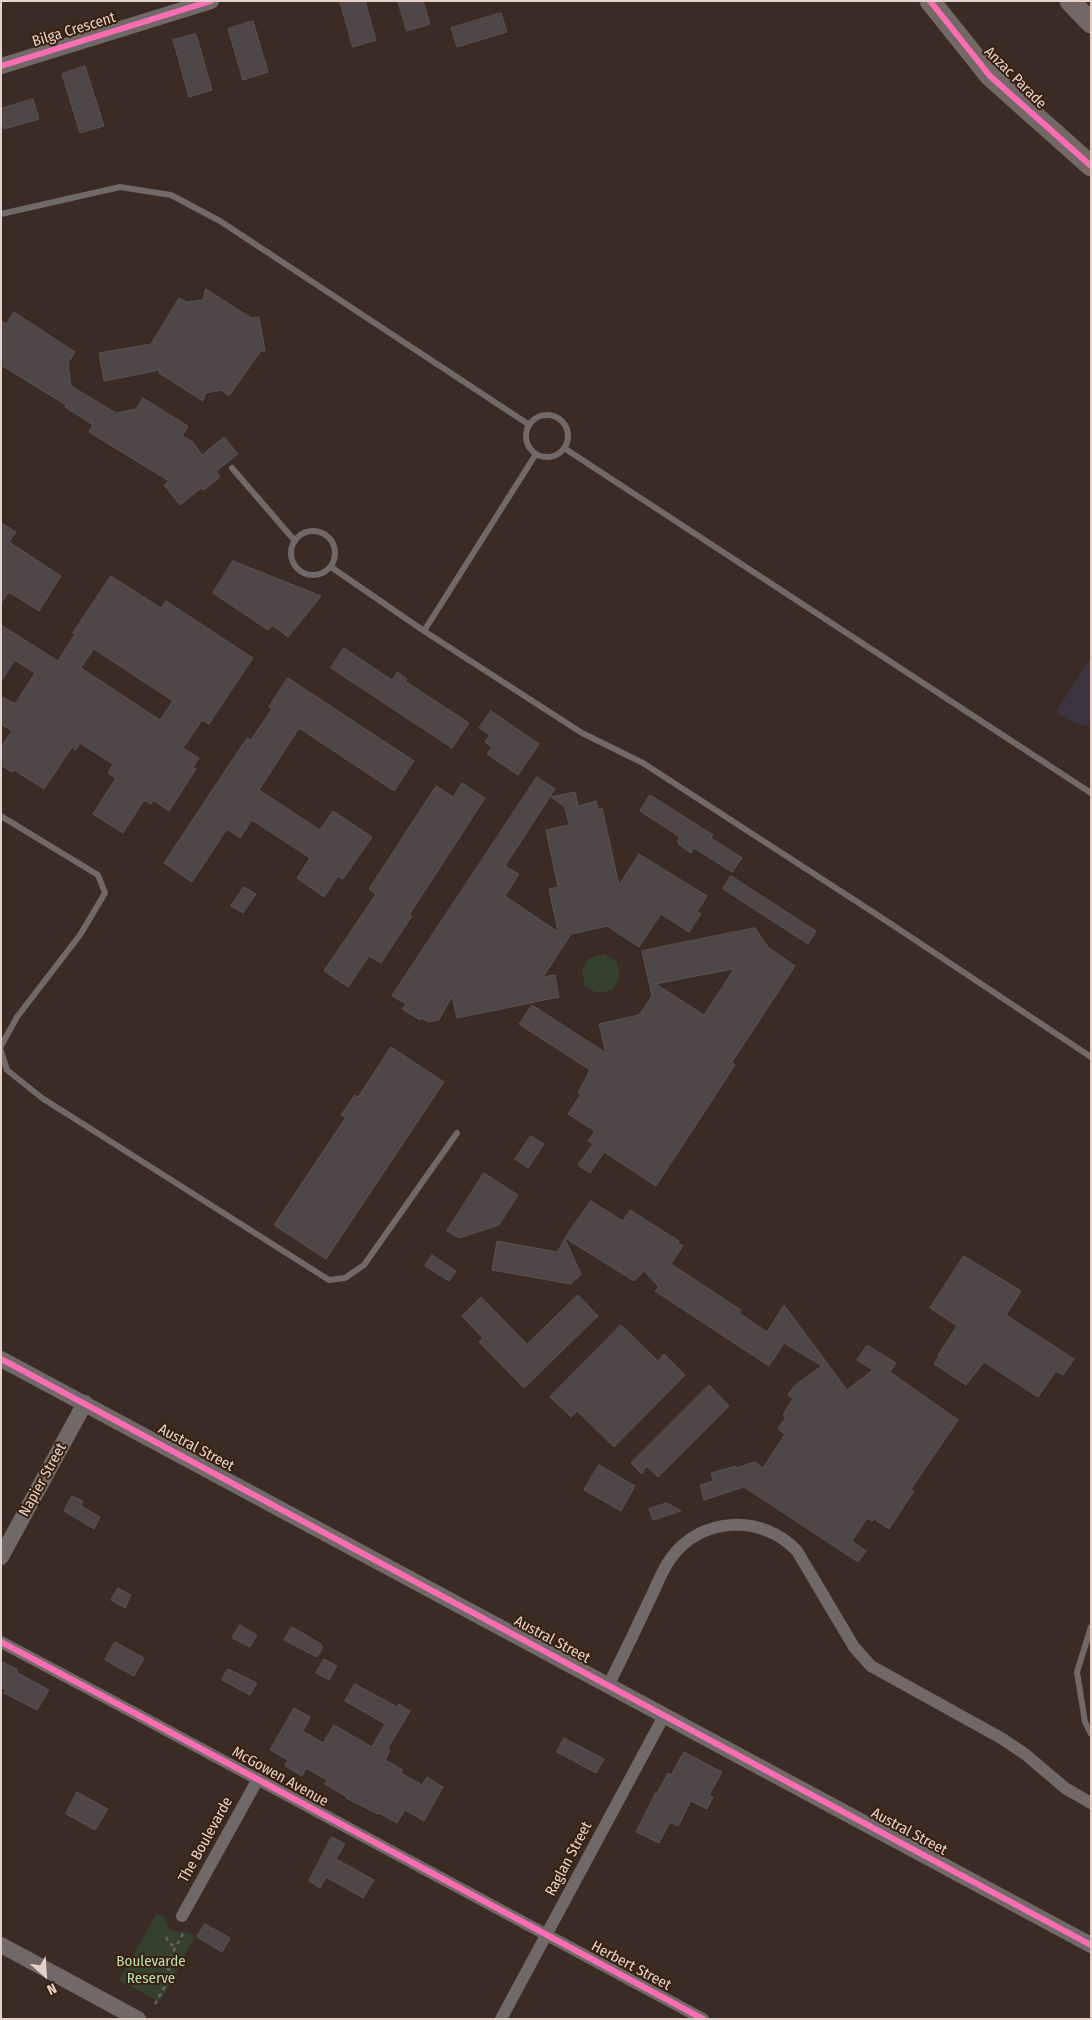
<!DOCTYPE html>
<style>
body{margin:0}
#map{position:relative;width:1092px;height:2020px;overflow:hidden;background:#3a2c24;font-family:"Fira Sans Condensed",sans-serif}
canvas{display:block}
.frame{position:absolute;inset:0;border:2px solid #e4d2c8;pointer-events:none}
.north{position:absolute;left:20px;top:1950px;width:50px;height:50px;-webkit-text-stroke:4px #392010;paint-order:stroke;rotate:154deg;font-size:14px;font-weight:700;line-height:20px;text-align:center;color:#e4d2c8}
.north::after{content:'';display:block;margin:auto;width:18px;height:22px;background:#e4d2c8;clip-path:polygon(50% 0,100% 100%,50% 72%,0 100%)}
</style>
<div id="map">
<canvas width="1092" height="2020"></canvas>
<div class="frame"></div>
<div class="north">N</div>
</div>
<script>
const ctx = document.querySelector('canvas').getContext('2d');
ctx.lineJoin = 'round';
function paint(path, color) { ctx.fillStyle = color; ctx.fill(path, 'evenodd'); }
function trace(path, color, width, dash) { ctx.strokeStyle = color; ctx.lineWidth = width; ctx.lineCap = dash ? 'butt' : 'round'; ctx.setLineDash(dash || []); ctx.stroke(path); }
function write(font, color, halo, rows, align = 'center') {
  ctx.font = font + ' "Fira Sans Condensed",sans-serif'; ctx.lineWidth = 4; ctx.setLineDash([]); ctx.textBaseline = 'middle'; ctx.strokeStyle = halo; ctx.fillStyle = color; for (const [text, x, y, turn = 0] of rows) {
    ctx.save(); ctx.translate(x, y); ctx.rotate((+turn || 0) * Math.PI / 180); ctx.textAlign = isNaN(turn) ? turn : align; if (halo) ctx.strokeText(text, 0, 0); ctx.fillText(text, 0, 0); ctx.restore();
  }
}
paint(new Path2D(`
 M1091,657V727L1075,723L1056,712Z`), '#3c3441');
paint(new Path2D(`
 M604,954L617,962L620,977L613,990L597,993L585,986L582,971L589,958Z
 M157,1913L165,1918C168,1937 182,1928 195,1936L160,2002L119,1980Z`), '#36402f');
const building = new Path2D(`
 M340,1H365L376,40L353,47Z
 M398,1H423L430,24L407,31Z
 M501,13L507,32L457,47L451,28Z
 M253,21L268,72L243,80L228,29Z
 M196,34L212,90L189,97L173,40Z
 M85,66L104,126L80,133L62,74Z
 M33,99L39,119L4,129L1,119V109Z
 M206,289L251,318L259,317L265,351L260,352L229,396L221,390L206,393L203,401L159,373L160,370L104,381L99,353L151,344L179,298L187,302L203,300Z
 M14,312L75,352L68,363L71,386L116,413L136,409L143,398L188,426L182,436L193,442L202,455L224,437L238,454L216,471L220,477L204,490L201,488L180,505L164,485L169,481L89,432L93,425L65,407L66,405L1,365V321L6,324Z
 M1,523L16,532L9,542L61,576L39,611L9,592L1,603Z
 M233,561L321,596L288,637L272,625L268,630L213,593Z
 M111,576L161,608L166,601L253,658L209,724L202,720L183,748L199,758L193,767L196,769L169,811L153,800L151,804L144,800L123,833L93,814L116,778L108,773L113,764L80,743L76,750L72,747L44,789L14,770L12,772L1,765V747L12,731L1,724V696L15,704L35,673L15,660L1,681V625L58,661L75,634L73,633ZM94,649L173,701L160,720L81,668Z
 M344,648L392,680L397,672L407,679L405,681L469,723L452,748L331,668Z
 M288,678L414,761L394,791L299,728L259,790L320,830L333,811L372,837L343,879L338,876L324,897L297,878L310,858L252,820L240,838L227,829L192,882L164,863L247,738L251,740L272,709L269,707Z
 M491,711L539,744L518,775L487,754L492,747L485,742L490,735L479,728Z
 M537,777L555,789L505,866L519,874L505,896L558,932L549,889L558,887L546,830L569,825L565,807L551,797L575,792L578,806L596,801L598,809L602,808L619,885L639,854L707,896L697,912L701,914L689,932L661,914L639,947L607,926L571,934L543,977L555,975L559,997L457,1018L452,996L439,1020L428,1022L421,1018L420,1020L402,1009L406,1004L392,996Z
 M462,783L485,798L409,915L412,916L381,963L369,956L348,987L324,971L376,894L369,889L436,786L453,797Z
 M650,795L713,835L711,838L742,858L732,872L694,848L691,853L678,844L679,842L677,841L680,837L640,811Z
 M731,876L816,931L808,944L723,889Z
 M244,887L256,894L243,913L231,906Z
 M755,928L768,947L795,966L732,1062L735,1065L656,1186L604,1152L590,1173L578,1165L593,1144L588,1141L595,1131L568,1114L581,1094L578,1093L590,1070L519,1024L532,1005L606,1053L599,1024L639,1015L652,996L642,951ZM734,969L704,1015L656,984Z
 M391,1047L444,1082L326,1259L274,1225L346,1117L341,1115L355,1095L358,1097Z
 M531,1136L544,1144L528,1168L515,1159Z
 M484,1173L518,1195L499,1225L459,1238L447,1231Z
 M591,1201L623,1221L630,1210L679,1241L678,1243L683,1246L671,1264L741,1310L739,1313L767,1332L784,1305L847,1390L873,1370L857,1360L867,1345L896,1363L890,1372L958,1420L911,1489L914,1491L889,1529L874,1519L872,1521L867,1518L852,1541L866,1551L858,1562L744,1487L704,1500L700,1485L713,1481L711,1473L736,1466V1468L755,1462L763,1468L785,1434L778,1429L786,1417L783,1415L793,1399L788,1395L795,1385L822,1366L784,1343L769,1366L655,1291L659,1287L644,1271L634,1281L565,1238Z
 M565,1239L581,1274L571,1284L492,1270L497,1241L557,1252Z
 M432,1255L456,1271L449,1281L425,1266Z
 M964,1256L1021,1291L1006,1315L1074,1359L1063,1375L1056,1371L1038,1397L984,1362L966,1385L934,1364L939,1356L938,1355L957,1326L930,1308Z
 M578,1295L598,1316L524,1388L479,1342L483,1338L462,1316L481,1297L527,1344Z
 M621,1325L658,1361L664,1354L685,1375L614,1447L577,1411L571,1417L550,1397Z
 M709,1385L729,1406L658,1477L646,1466L642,1474L631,1463Z
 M599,1465L635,1486L621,1511L584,1490Z
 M72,1496L83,1501L81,1506L100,1517L94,1529L64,1511Z
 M667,1503L681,1511L653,1520L649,1509Z
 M118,1588L131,1595L125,1608L111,1600Z
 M240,1625L257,1635L250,1647L232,1638Z
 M292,1627L321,1644L320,1645L323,1647L317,1657L284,1640Z
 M115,1642L144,1658L134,1676L105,1660Z
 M324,1659L337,1666L329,1680L316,1673Z
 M1,1661L18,1670L16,1672L49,1690L37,1710L4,1693L6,1690L1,1687Z
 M228,1669L257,1683L250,1695L222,1680Z
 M355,1684L397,1707L399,1704L410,1711L388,1748L390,1750L385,1760L403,1770L401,1773L422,1785L427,1777L443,1787L424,1821L405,1810L397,1823L379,1813L378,1814L346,1798L347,1797L325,1784L327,1780L306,1768L302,1776L285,1766L288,1760L270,1750L294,1708L310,1717L303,1731L323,1743L334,1725L372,1747L385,1724L345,1701Z
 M564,1738L604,1759L596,1773L557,1752Z
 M684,1752L722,1772L709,1795L713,1797L707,1809L691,1801L678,1826L670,1822L659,1843L636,1832L656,1792L657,1793L668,1773L671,1775Z
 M77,1792L108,1809L95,1830L66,1814Z
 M332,1837L345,1844L336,1859L374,1880L363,1898L326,1877L320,1888L309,1881Z
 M205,1924L230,1938L222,1952L197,1937Z`);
paint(building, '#4f4648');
trace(building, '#5a5254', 1);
trace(new Path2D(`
 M166,1937L169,1943L176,1947
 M160,1964L165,1967
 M155,2004L173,1972L165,1967L185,1930`), '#6b6361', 2.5, [4, 4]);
trace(new Path2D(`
 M1,214L120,187L171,195L220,221L528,424
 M526 436a21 21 0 1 1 42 0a21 21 0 1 1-42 0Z
 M564,448L1091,793
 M232,468L295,541
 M291 553a22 22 0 1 1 44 0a22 22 0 1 1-44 0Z
 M331,567L424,631L582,733L643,763L882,918L1091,1057
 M424,631L536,454
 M1,816L98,875L105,893L80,935L17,1017L1,1046
 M1,1051L7,1070L42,1098L329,1280L345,1278L364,1265L457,1133
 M1091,1627L1077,1672L1085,1722L1091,1734`), '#706968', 6);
trace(new Path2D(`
 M1,1642C236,1766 469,1894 703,2019
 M609,1684C623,1656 637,1627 650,1599C657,1585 662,1570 671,1558C701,1516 763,1514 797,1551L854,1647L871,1666L1001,1738L1025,1754L1065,1788L1091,1803
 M182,1916L258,1779
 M501,2019L665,1714`), '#706968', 12);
trace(new Path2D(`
 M1,66L211,1
 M1,1359L1091,1945
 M1,1557L85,1403
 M1,1945L138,2019`), '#706968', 16);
trace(new Path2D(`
 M930,1L990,76L1091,166
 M1070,1L1091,23`), '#726865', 21);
trace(new Path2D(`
 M930,1L990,76L1091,166
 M1,66L211,1
 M1,1359L1091,1945
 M1,1642C236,1766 469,1894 703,2019`), '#f96db3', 6);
write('15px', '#e4d2c8', '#392010', [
 ["Bilga Crescent",74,30,-17],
 ["Anzac Parade",1015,78,45],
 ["Austral Street",196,1448,28],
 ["Napier Street",43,1480,-61],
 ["Austral Street",552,1640,28],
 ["McGowen Avenue",280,1777,29],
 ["Austral Street",909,1832,28],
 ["The Boulevarde",206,1840,-61],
 ["Raglan Street",569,1859,-62],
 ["Herbert Street",631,1966,28]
]);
write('15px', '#b9dfaf', '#392010', [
 ["Boulevarde",151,1962],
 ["Reserve",151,1979]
]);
</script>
